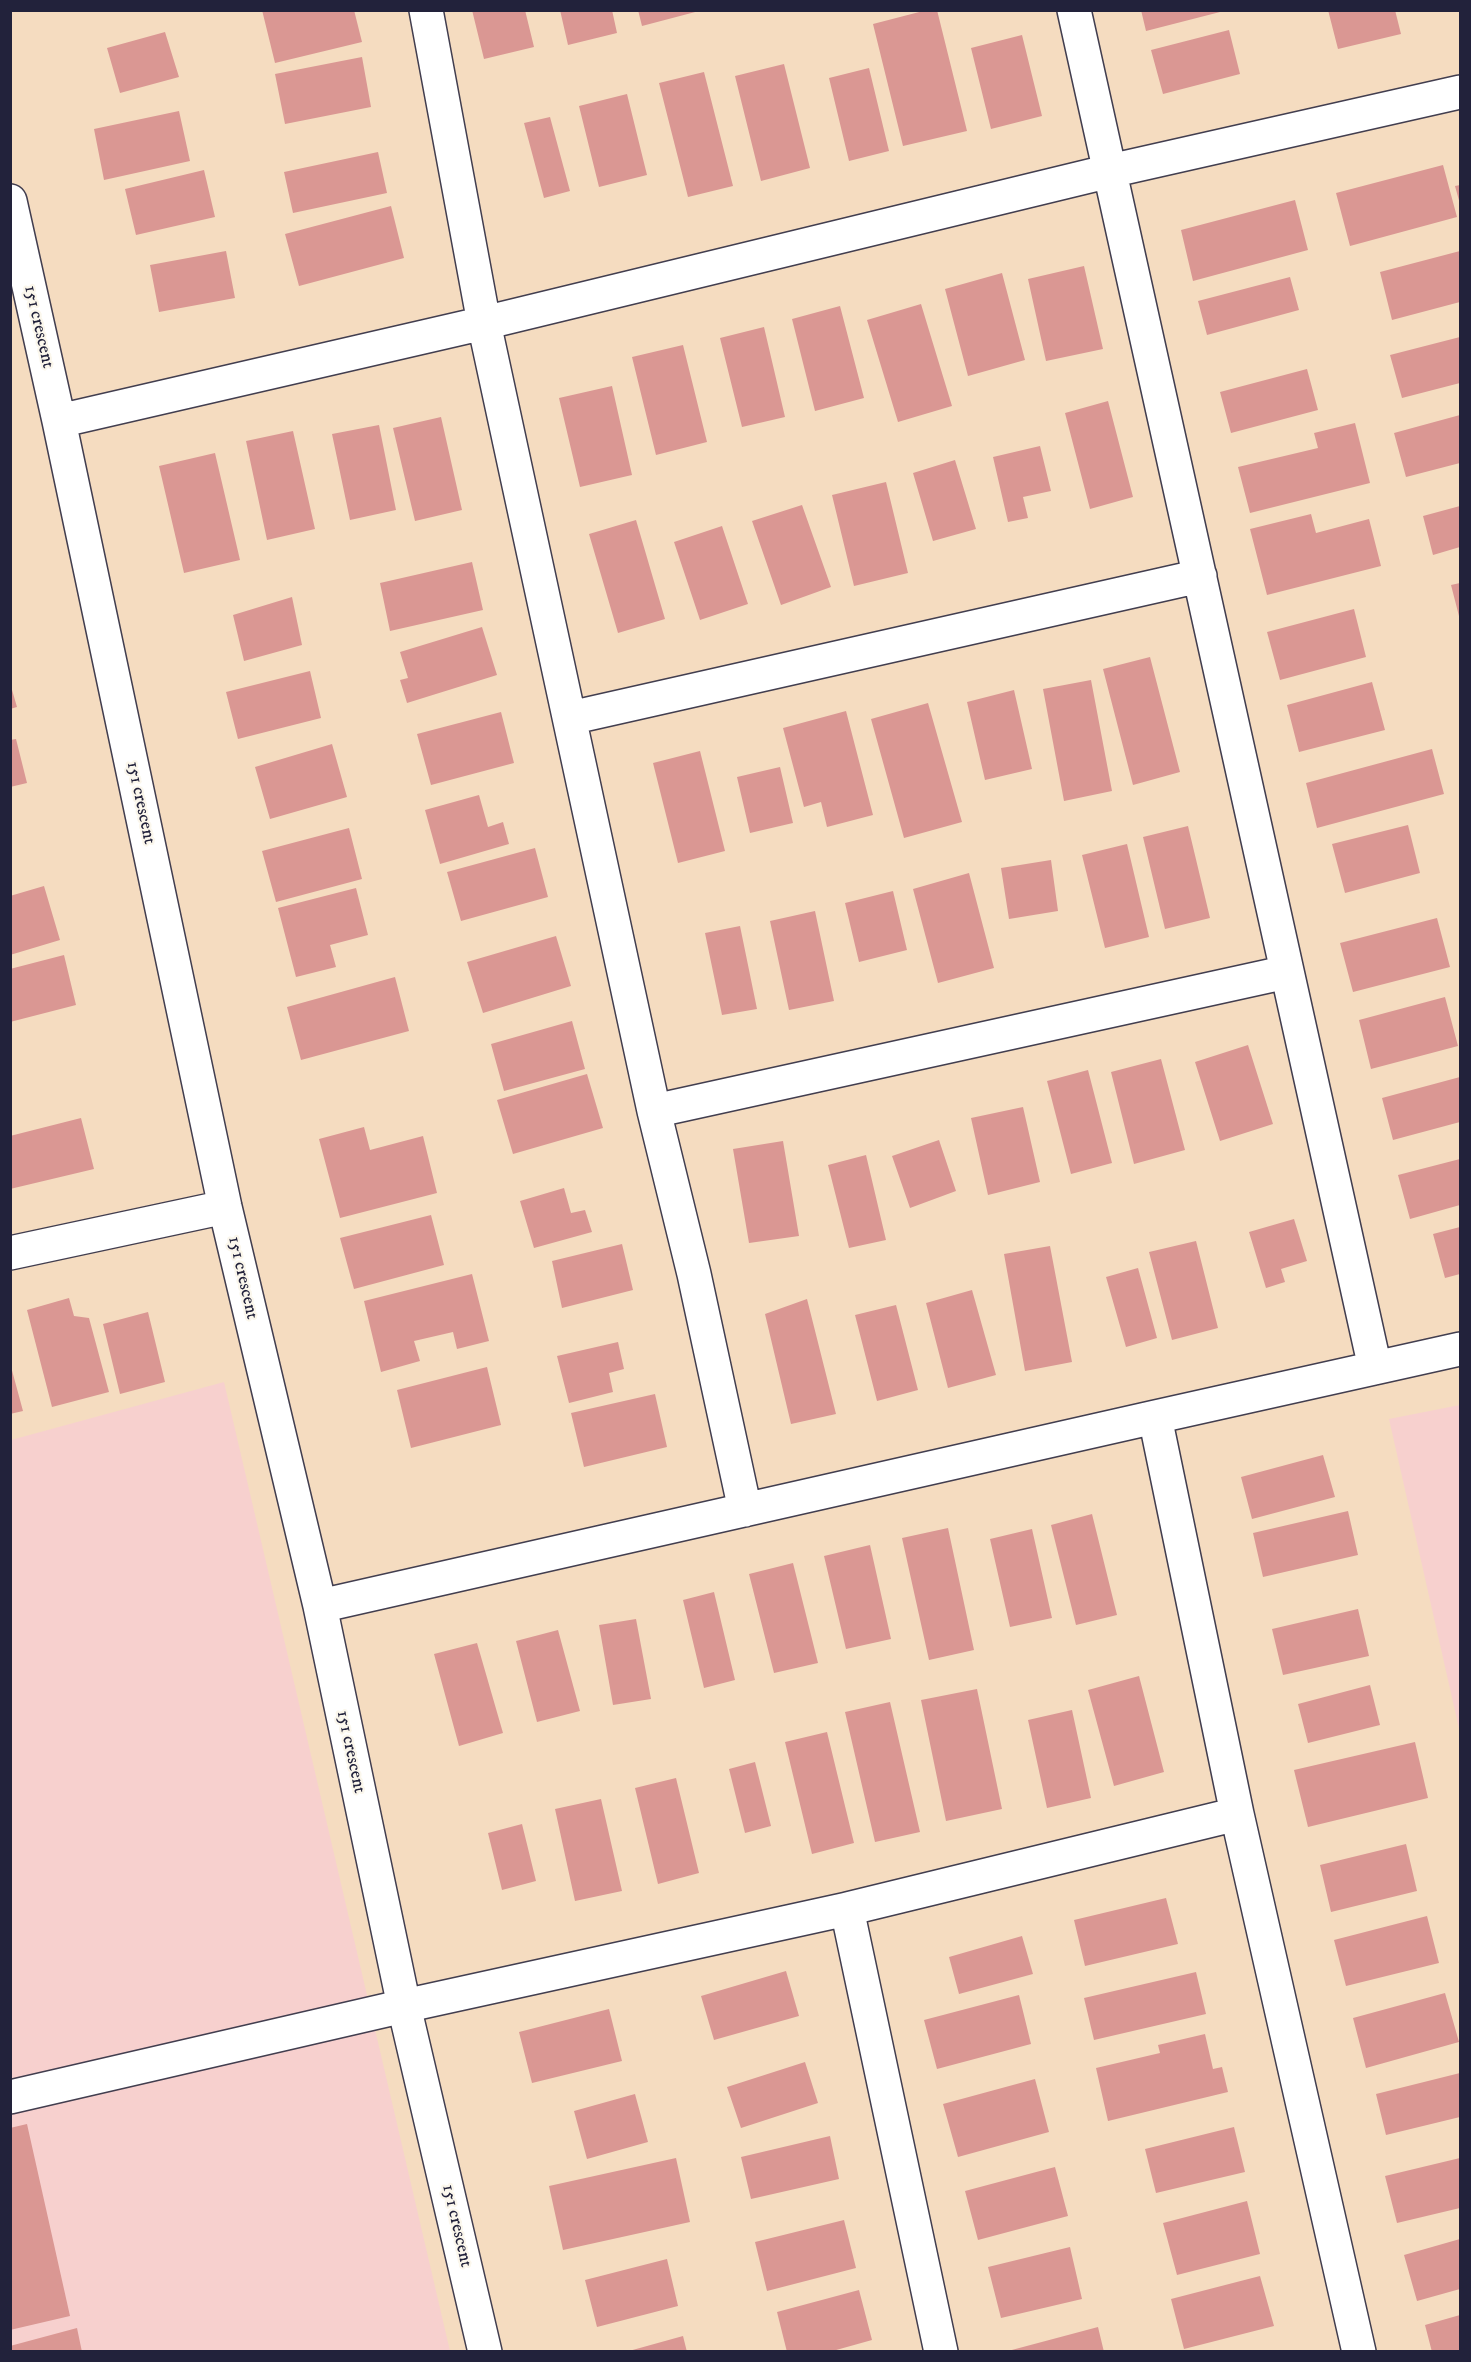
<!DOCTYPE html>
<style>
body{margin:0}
#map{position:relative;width:1471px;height:2362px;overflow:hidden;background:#f5dcc0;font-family:"IM FELL DW Pica",serif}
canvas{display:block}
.frame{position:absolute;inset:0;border:12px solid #22223b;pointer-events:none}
</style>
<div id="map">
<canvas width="1471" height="2362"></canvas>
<div class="frame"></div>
</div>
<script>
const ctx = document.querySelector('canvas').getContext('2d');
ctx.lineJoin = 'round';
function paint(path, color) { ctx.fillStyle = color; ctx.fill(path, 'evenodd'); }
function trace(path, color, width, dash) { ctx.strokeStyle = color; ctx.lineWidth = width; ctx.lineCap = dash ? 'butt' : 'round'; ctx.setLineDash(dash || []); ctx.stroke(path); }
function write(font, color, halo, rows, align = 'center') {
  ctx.font = font + ' "IM FELL DW Pica",serif'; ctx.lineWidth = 4.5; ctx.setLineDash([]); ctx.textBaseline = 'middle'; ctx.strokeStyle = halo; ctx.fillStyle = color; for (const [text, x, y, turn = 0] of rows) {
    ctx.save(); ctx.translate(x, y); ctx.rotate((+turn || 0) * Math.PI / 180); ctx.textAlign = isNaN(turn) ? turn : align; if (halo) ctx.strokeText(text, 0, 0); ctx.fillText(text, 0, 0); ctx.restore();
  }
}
paint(new Path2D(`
 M224,1382L450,2351L11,2352V1440Z
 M1460,1405V1733L1389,1419Z`), '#f7d0ce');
paint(new Path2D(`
 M262,10H354L362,42L275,63Z
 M472,10H525L534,47L484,59Z
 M560,10H612L617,33L568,45Z
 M638,10H699V11L642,26Z
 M927,10H937L967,131L903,146L873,24Z
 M1141,10H1224V11L1146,31Z
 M1328,10H1395L1401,34L1338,49Z
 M1229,30L1240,74L1163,94L1151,50Z
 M165,32L179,77L120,93L107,48Z
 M1022,35L1042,116L991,129L971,48Z
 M362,57L371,107L285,124L275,74Z
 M784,64L810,168L761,181L735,76Z
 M869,68L889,151L849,161L829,78Z
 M704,72L733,186L688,197L659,83Z
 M627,94L647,175L599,187L579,106Z
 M179,111L190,161L104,180L94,129Z
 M550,117L570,191L544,198L524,123Z
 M378,152L387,193L293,213L284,172Z
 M1443,165L1457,217L1350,246L1336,193Z
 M204,170L215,217L136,235L125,189Z
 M1460,185V204L1455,186Z
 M1295,200L1308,250L1193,281L1181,230Z
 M391,206L404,258L299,286L285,234Z
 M226,251L235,298L159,312L150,265Z
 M1460,251V302L1392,320L1380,272Z
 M1084,266L1103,349L1046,361L1028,279Z
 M1002,273L1025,360L968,376L945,289Z
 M1290,277L1299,310L1207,335L1198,301Z
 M921,304L952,406L898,422L867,320Z
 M840,306L864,398L815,411L792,319Z
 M764,327L785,417L742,427L720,338Z
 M1460,337V383L1402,398L1390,355Z
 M683,345L707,442L656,455L632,357Z
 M1307,369L1318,410L1231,433L1220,392Z
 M612,386L632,475L580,487L559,398Z
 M1108,401L1133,497L1090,509L1065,413Z
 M1460,415V463L1406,477L1394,433Z
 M441,417L462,510L415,521L393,428Z
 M1355,423L1370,483L1250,513L1238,467L1318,448L1314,433Z
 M379,425L396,510L350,520L332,434Z
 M293,431L315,529L267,540L246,441Z
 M1040,446L1051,491L1023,497L1028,518L1008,522L993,457Z
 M215,453L240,560L184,573L159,466Z
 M955,460L976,529L933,541L913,473Z
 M886,482L908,573L854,586L832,495Z
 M802,505L831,587L781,605L752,521Z
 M1460,506V547L1433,555L1423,516Z
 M1311,514L1316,533L1369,519L1381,566L1267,595L1250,529Z
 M636,520L665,619L618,633L589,534Z
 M722,526L748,604L700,620L674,542Z
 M472,562L483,610L390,631L380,583Z
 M1460,583V620L1451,585Z
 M292,597L302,645L244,661L233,615Z
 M1354,609L1366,657L1280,680L1267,632Z
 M482,627L497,675L407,703L400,680L408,678L400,652Z
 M1150,657L1180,772L1133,785L1103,669Z
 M310,671L321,718L238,739L226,692Z
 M1091,680L1112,791L1064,801L1043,689Z
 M1372,682L1385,730L1299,752L1287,705Z
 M10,683L17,707L10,709Z
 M1014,690L1032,769L985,780L967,702Z
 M928,703L962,822L904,838L871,719Z
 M846,711L873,815L827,827L821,802L804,807L783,728Z
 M501,712L514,763L431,785L417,734Z
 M16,739L27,783L10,787V740Z
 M332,744L347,797L270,819L255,767Z
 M1432,749L1444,794L1317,828L1306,783Z
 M700,751L725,851L678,863L653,763Z
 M780,767L793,823L750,833L737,777Z
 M479,795L488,827L503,822L509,844L440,864L425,810Z
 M1408,825L1420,873L1345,893L1332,844Z
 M1188,826L1210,918L1165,929L1143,837Z
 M349,828L362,879L276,902L262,851Z
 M1127,844L1149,937L1105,948L1082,855Z
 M535,848L548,897L461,921L447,872Z
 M1051,860L1058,911L1009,919L1001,868Z
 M969,873L994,968L938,983L913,889Z
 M44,886L60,940L10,955V896Z
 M356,888L368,935L330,945L336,967L296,977L278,908Z
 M893,891L907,950L859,962L845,903Z
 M815,911L834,1001L789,1010L770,921Z
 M1437,918L1450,967L1353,992L1340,943Z
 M740,926L757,1009L722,1015L705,933Z
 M556,936L571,986L483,1013L467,962Z
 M64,955L76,1005L10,1022V969Z
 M395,977L409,1031L301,1060L287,1007Z
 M1445,997L1458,1046L1371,1069L1359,1020Z
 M572,1021L585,1069L504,1091L491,1044Z
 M1248,1045L1273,1124L1220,1141L1195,1062Z
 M1161,1059L1185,1150L1134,1164L1111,1072Z
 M1088,1070L1112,1163L1071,1174L1047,1081Z
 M587,1074L603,1128L513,1154L497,1100Z
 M1460,1077V1122L1393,1140L1382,1098Z
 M1023,1107L1040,1182L988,1195L971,1118Z
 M81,1118L94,1169L10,1189V1136Z
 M364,1127L370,1150L423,1136L437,1193L340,1218L319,1139Z
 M939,1140L956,1191L910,1208L892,1156Z
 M783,1141L799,1236L749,1243L733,1149Z
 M866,1155L886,1240L849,1248L828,1165Z
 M1460,1159V1205L1410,1219L1398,1175Z
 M564,1188L571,1213L585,1210L592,1232L534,1248L520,1201Z
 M431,1215L444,1265L354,1289L340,1238Z
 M1294,1219L1307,1261L1281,1269L1285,1282L1266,1288L1249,1232Z
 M1460,1227V1274L1445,1278L1433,1234Z
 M1196,1241L1218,1328L1172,1340L1149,1252Z
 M622,1244L633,1290L562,1308L552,1261Z
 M1050,1246L1072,1362L1025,1371L1004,1254Z
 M1138,1268L1157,1338L1126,1347L1106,1277Z
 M472,1274L489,1341L457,1349L453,1332L414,1341L420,1361L381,1372L364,1301Z
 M972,1290L996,1375L948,1388L926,1303Z
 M69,1298L74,1316L89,1318L109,1392L52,1407L27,1310Z
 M807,1299L836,1414L791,1424L765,1314Z
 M896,1305L918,1390L877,1401L855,1315Z
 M148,1312L165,1382L120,1394L103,1324Z
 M618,1342L624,1369L609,1373L613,1392L569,1403L557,1356Z
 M10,1363L23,1411L10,1414Z
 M487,1367L501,1425L411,1448L397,1390Z
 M655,1394L667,1447L584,1467L571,1413Z
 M1323,1455L1335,1497L1252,1519L1241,1477Z
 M1348,1511L1358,1555L1263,1577L1253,1533Z
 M1092,1514L1117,1615L1076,1625L1051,1525Z
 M948,1528L974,1650L929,1660L902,1538Z
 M1032,1529L1052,1618L1010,1627L990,1539Z
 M870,1545L891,1639L846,1649L824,1556Z
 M793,1563L818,1663L774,1673L749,1574Z
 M714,1592L735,1680L704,1688L683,1600Z
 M1358,1609L1369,1656L1283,1675L1272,1629Z
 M636,1619L651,1699L613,1705L599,1625Z
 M558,1630L580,1711L537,1722L516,1641Z
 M477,1643L503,1733L459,1746L434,1654Z
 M1139,1676L1164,1772L1114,1786L1088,1690Z
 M1370,1685L1380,1725L1308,1743L1298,1704Z
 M977,1689L1002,1809L946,1821L921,1700Z
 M890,1702L920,1832L875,1842L845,1712Z
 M1072,1710L1091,1798L1047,1808L1028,1720Z
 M827,1732L854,1843L812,1854L785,1742Z
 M1415,1742L1428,1798L1308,1827L1294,1770Z
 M755,1762L771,1826L745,1833L729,1769Z
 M676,1778L699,1873L658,1884L635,1788Z
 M601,1799L622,1891L575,1901L555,1809Z
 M522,1824L536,1881L502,1890L488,1833Z
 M1406,1844L1417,1891L1331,1912L1320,1865Z
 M1166,1898L1178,1944L1085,1966L1074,1920Z
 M1427,1916L1439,1963L1346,1986L1334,1940Z
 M1022,1936L1033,1974L959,1994L949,1957Z
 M786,1971L799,2016L714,2040L701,1996Z
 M1196,1972L1206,2014L1094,2040L1084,1998Z
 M1445,1993L1459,2042L1366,2068L1353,2018Z
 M1019,1995L1031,2044L937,2069L924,2020Z
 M609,2009L622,2061L532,2083L519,2032Z
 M1205,2034L1213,2069L1222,2067L1228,2092L1108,2121L1096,2068L1160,2053L1158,2045Z
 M805,2062L818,2103L741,2128L727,2087Z
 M1460,2073V2117L1386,2135L1376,2094Z
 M1035,2079L1049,2132L958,2157L943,2104Z
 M635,2094L648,2142L587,2159L574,2111Z
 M27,2124L70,2316L10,2330V2128Z
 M1234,2127L1245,2172L1156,2193L1145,2149Z
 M830,2136L839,2179L751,2199L741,2157Z
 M676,2158L690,2222L563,2250L549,2186Z
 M1460,2158V2208L1397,2223L1385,2176Z
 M1055,2167L1068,2216L978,2240L965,2191Z
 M1247,2201L1260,2254L1177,2275L1163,2223Z
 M844,2220L856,2268L767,2291L755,2242Z
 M1460,2239V2289L1417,2301L1404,2255Z
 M1070,2247L1082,2299L1001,2318L988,2267Z
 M667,2259L678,2306L597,2327L585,2280Z
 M1260,2276L1274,2326L1184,2349L1171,2299Z
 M859,2290L872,2340L829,2352H787L777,2312Z
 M1460,2315V2352H1432L1425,2325Z
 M1098,2327L1104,2352H1008V2351Z
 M77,2328L82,2352H10V2346Z
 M683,2336L687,2352H629V2351Z`), '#da9793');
const minor = new Path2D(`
 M426,10L484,323L654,1111L1287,972
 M1074,10L1375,1368
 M10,201L59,421L225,1207L320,1606L404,2006L485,2352
 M59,421L484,323L1110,171L1460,92
 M570,718L1200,576
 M654,1111L694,1274L745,1510
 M10,1253L225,1207
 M1155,1417L1460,1349
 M320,1606L1155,1417L1237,1814
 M847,1909L1237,1814L1359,2352
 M10,2097L404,2006L847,1909L941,2352`);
trace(minor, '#423e4f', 36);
trace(minor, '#fff', 33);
write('18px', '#22223b', '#fbf7ec', [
 ["151 crescent",38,327,77],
 ["151 crescent",140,803,78],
 ["151 crescent",242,1278,77],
 ["151 crescent",350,1752,78],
 ["151 crescent",456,2226,77]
]);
</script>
